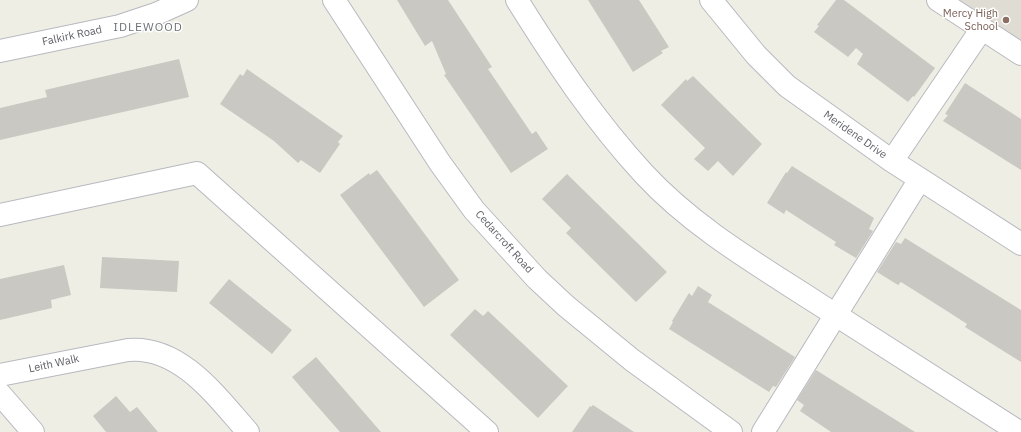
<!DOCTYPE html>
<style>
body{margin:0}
canvas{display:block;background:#efeee5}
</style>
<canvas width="1021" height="432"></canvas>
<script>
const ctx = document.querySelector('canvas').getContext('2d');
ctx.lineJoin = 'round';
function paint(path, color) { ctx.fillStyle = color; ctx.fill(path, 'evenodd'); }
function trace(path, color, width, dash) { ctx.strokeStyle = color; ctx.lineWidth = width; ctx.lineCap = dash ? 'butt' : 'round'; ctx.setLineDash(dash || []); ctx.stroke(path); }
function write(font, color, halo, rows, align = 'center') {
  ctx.font = font + ' "IBM Plex Sans",sans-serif'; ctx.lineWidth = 3; ctx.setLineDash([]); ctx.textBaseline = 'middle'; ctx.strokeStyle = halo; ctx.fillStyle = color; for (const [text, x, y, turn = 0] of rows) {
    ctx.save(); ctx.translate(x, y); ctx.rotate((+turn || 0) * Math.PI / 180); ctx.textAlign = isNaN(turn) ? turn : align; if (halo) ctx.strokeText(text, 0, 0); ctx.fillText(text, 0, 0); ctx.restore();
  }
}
paint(new Path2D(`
 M960,0H1021V40Z`), '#dfddd3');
paint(new Path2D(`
 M397,0H448L492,67L488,69L532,134L536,131L548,149L511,173L444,75L446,74L432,41L425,46Z
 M588,0H639L669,47L661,51L663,53L633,72Z
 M836,0H844L935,68L914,97L913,96L908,102L857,64L863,54L856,48L848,57L814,32L819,26L817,25Z
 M179,59L189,97L0,140V108L47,97L45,90Z
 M247,69L343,136L338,142L340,144L320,173L301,160L298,163L274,141L220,104L240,74L243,76Z
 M693,76L762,144L733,176L718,161L708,171L694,159L705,148L661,105L686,79L687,81Z
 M965,83L1021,119V170L943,121L948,115L945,114Z
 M792,166L874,218L869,229L873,231L856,258L834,245L836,242L803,221L786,210L784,214L767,203L786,172L787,173Z
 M377,170L459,280L424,307L340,195L369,173L370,175Z
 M567,174L667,272L636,302L566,233L571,228L542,199Z
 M905,238L1021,310V362L965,327L967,324L950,313L901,282L898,285L877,272L896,242L901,244Z
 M102,257L179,261L177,292L100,288Z
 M64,265L71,295L51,300L52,308L0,320V279Z
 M229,279L292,330L272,354L209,303Z
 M698,286L712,295L708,302L795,357L776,387L773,386L769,392L669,329L673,322L672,321L689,293L692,296Z
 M475,309L483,316L488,311L568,386L538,418L450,335Z
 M316,357L361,409L381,432H340L311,399L292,377Z
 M816,370L848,390L915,432H831L800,411L804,405L797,400Z
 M116,396L130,412L137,407L158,432H106L93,416Z
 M593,405L634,432H572L590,406L591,407Z`), '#cac8c2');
const minor = new Path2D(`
 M334,0L440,163L474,210L537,279L566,306L632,360L731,432
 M517,0C555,61 595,121 644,174C692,226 755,263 814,301C882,344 950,388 1019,432
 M711,0L756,55L787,86L892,161L1021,244
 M938,0L1021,54
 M0,51L120,26L156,14L187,0
 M892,161L981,30
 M0,215L197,173L487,432
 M0,375L128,350C180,345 217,397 248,432
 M0,394L33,432
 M763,432L920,179`);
trace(minor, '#b7b9bf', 24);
trace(minor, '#fff', 22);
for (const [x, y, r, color] of [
 [1006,20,4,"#8d6e63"]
]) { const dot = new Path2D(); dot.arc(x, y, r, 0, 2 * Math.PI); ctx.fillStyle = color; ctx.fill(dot); trace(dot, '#fff', 1.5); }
write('11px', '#785e54', '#fff', [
 ["Mercy High",998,14],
 ["School",998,27]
], 'right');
write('11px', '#5d5f65', '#fff', [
 ["Falkirk Road",72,36,-12],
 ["Meridene Drive",855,135,35],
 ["Cedarcroft Road",504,242,48],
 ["Leith Walk",54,364,-12]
]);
ctx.letterSpacing = '1px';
write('12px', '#6e7177', '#fff', [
 ["IDLEWOOD",148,28]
]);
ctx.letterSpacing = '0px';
</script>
